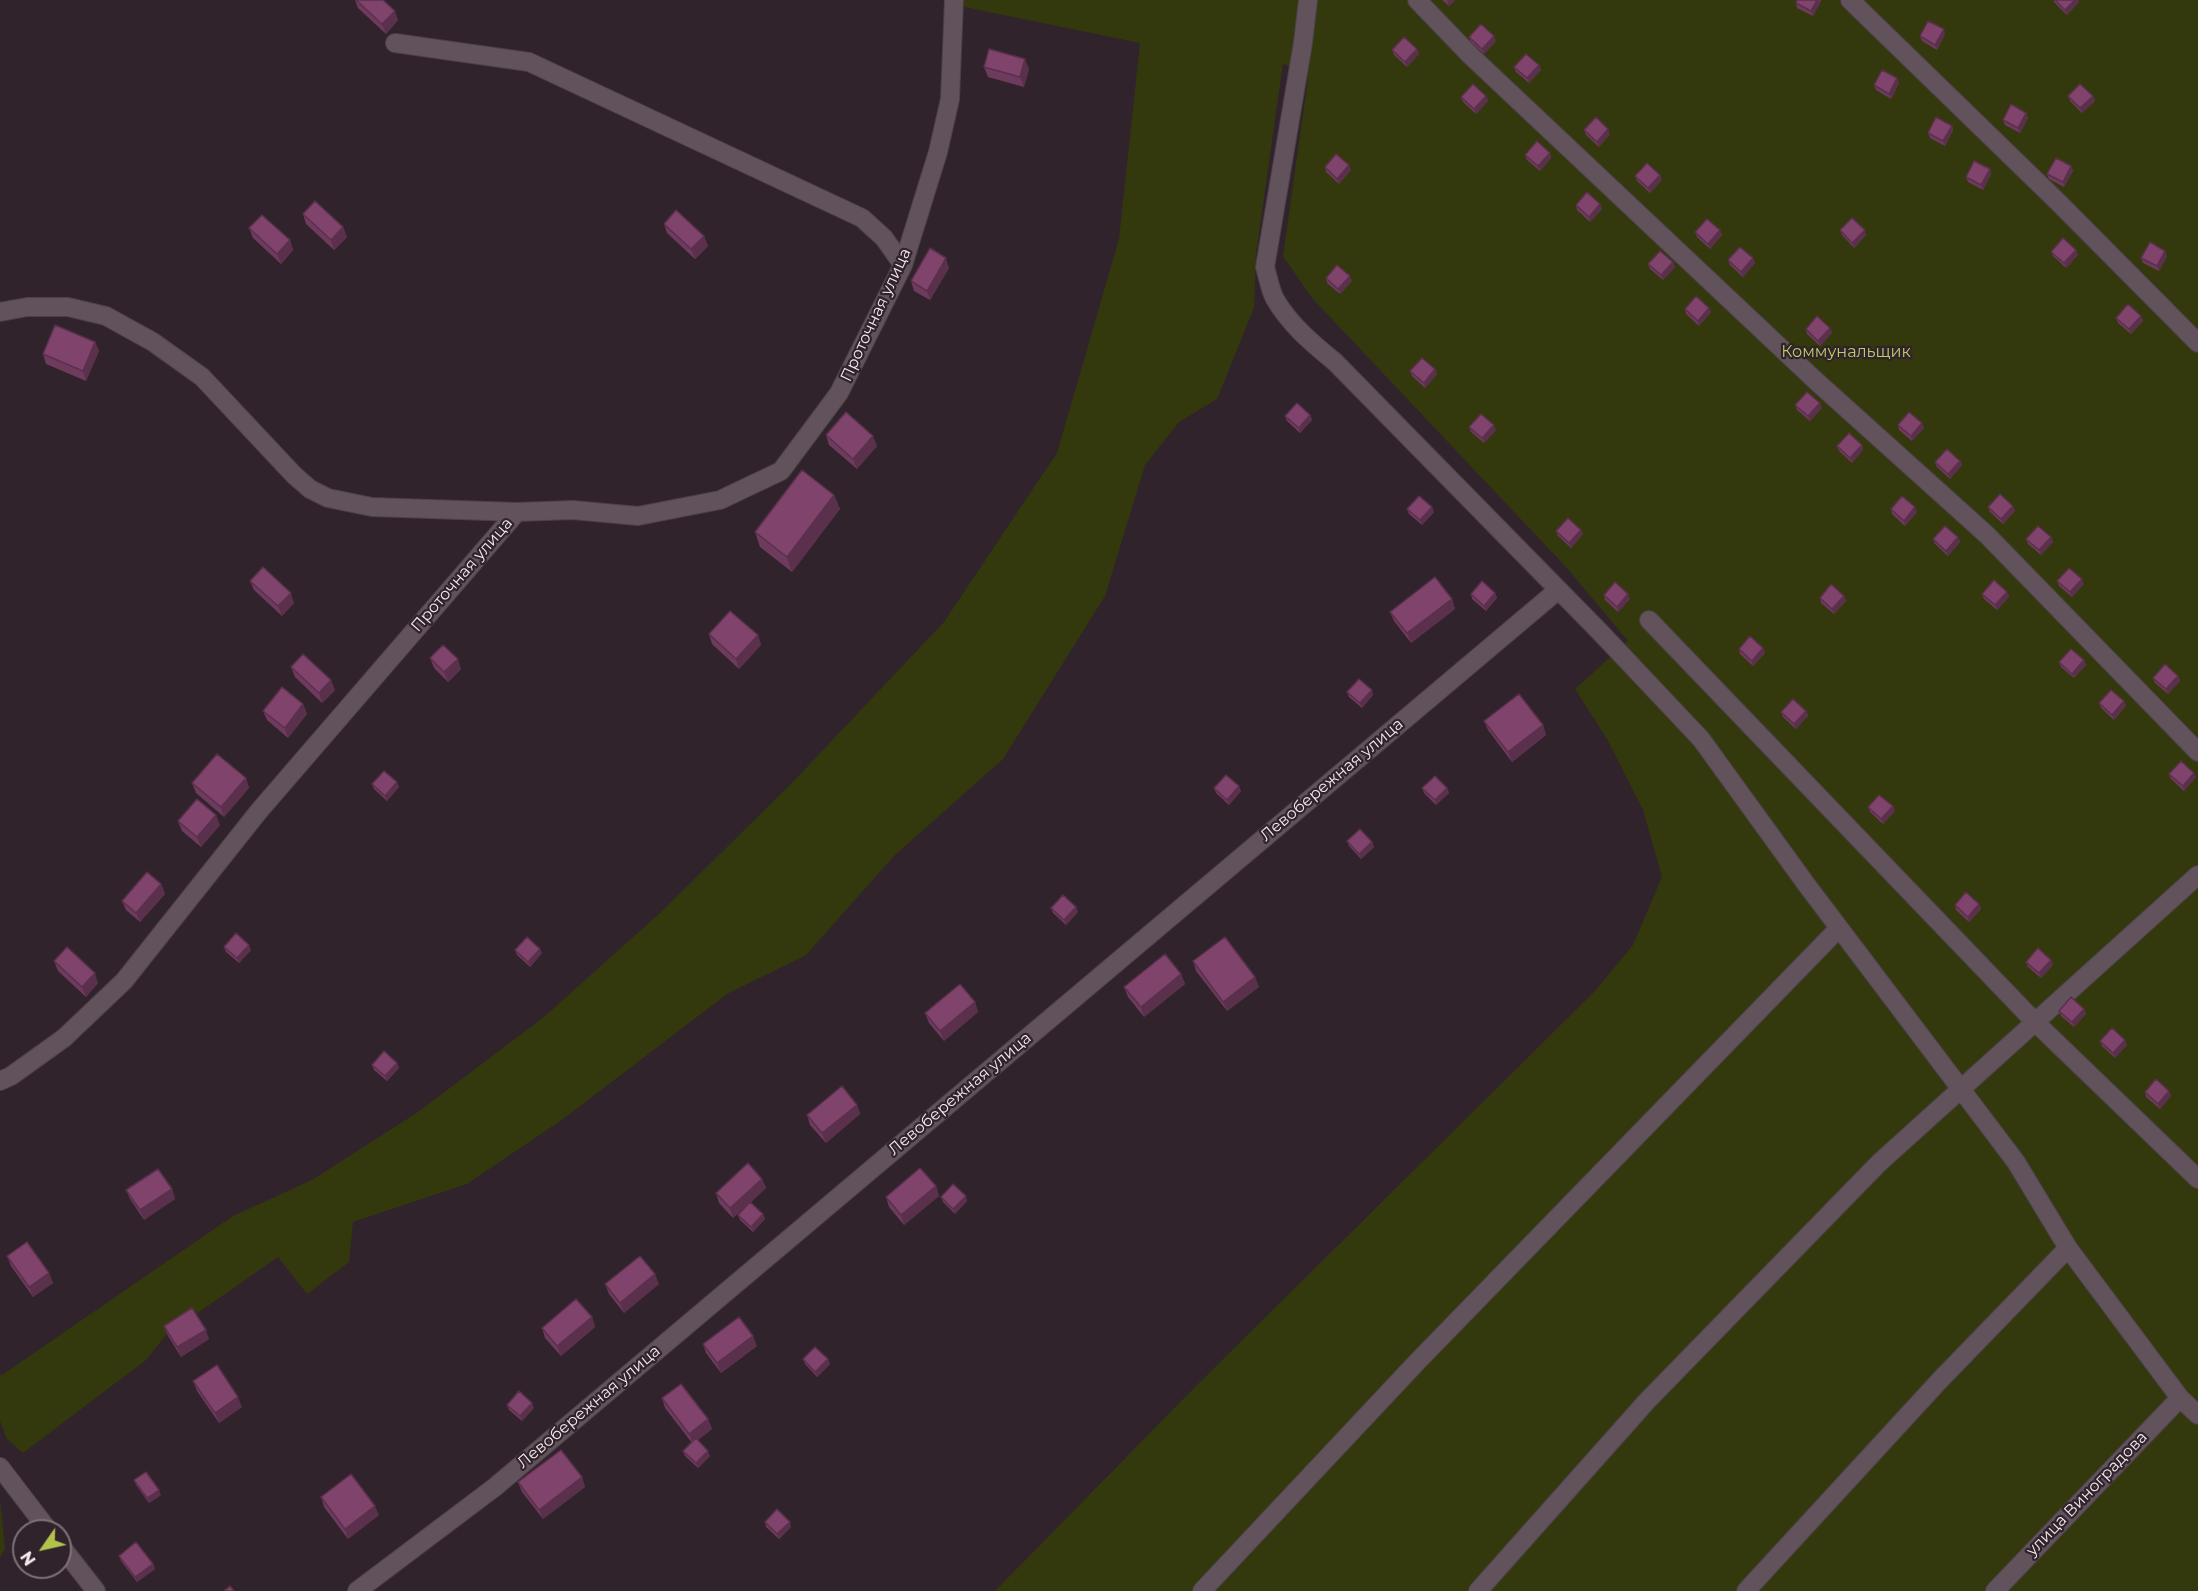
<!DOCTYPE html>
<meta charset="utf-8">
<style>
body{margin:0}
#map{position:relative;width:2198px;height:1591px;overflow:hidden;background:#30232b;font-family:Montserrat,sans-serif}
canvas{display:block}
.north{position:absolute;left:12px;top:1519px;width:60px;height:60px;box-sizing:border-box;background:#30232b;border:2px solid #7e7279;border-radius:50%;rotate:236deg;font-size:16px;font-weight:700;line-height:24px;text-align:center;color:#f2e9ee}
.north::after{content:'';display:block;margin:auto;width:21px;height:27px;background:#b2c34c;clip-path:polygon(50% 0,100% 100%,50% 72%,0 100%)}
</style>
<div id="map">
<canvas width="2198" height="1591"></canvas>
<div class="north">N</div>
</div>
<script>
const ctx = document.querySelector('canvas').getContext('2d');
ctx.lineJoin = 'round';
function paint(path, color) { ctx.fillStyle = color; ctx.fill(path, 'evenodd'); }
function trace(path, color, width, dash) { ctx.strokeStyle = color; ctx.lineWidth = width; ctx.lineCap = dash ? 'butt' : 'round'; ctx.setLineDash(dash || []); ctx.stroke(path); }
function write(font, color, halo, rows, align = 'center') {
  ctx.font = font + ' Montserrat,sans-serif'; ctx.lineWidth = 4.5; ctx.setLineDash([]); ctx.textBaseline = 'middle'; ctx.strokeStyle = halo; ctx.fillStyle = color; for (const [text, x, y, turn = 0] of rows) {
    ctx.save(); ctx.translate(x, y); ctx.rotate((+turn || 0) * Math.PI / 180); ctx.textAlign = isNaN(turn) ? turn : align; if (halo) ctx.strokeText(text, 0, 0); ctx.fillText(text, 0, 0); ctx.restore();
  }
}
paint(new Path2D(`
 M945,0H2198V1591H995L1196,1386L1596,990L1633,945L1662,877L1643,810L1607,739L1575,689L1628,641L1566,567L1312,298L1283,256L1308,79L1283,63L1256,254L1254,308L1217,399L1179,422L1145,465L1105,596L1003,759L894,856L806,955L727,994L563,1119L467,1184L353,1222L349,1262L307,1294L278,1257L166,1335L146,1360L23,1453L7,1439L0,1421V1374L2,1375L233,1216L312,1180L418,1112L544,1017L660,913L791,784L944,622L1057,453L1119,239L1140,43L945,3Z
 M0,1498L5,1549L0,1558Z`), '#33390c');
const minor = new Path2D(`
 M1308,0L1303,43L1265,267C1268,277 1270,290 1275,299C1290,325 1313,344 1335,362L1600,632L1701,739L1806,884L2016,1162L2068,1248L2180,1398L2198,1415
 M1417,0L1471,56L1816,381L1987,535L2198,752
 M1850,0L2058,202L2198,343
 M395,43L529,62L862,218L884,238L903,265
 M0,312L27,307H68L106,316L153,342L202,377L294,475L310,489L328,498L372,507L517,512
 M1649,620L2035,1022L2198,1179
 M0,1081L11,1076L64,1038L124,981L259,811L517,512L573,510L638,516L720,500L781,471L839,393L903,265L938,152L950,99L954,0
 M0,1467L49,1531
 M60,1545L96,1591
 M357,1591L495,1487L1558,590
 M1202,1591L1417,1362L1839,928
 M1478,1591L1647,1401L1879,1163L2198,875
 M1746,1591L1941,1379L2068,1248
 M1995,1591L2180,1398`);
trace(minor, '#4c4148', 20);
trace(minor, '#61525b', 18);
paint(new Path2D(`
 M355,0H383L398,20L386,34L358,8Z
 M1442,0H1455L1449,6Z
 M1797,0H1821V1L1813,16L1797,8L1796,3Z
 M2054,0H2079V2L2067,15L2054,2Z
 M1945,34L1937,50L1922,41L1920,36Z
 M1469,37L1496,41L1484,54L1471,42Z
 M1417,49L1419,54L1407,67L1394,55L1392,50Z
 M1539,65L1541,70L1529,83L1516,72L1514,67Z
 M984,67L1029,69L1024,87L988,77Z
 M1897,78L1899,83L1891,99L1876,90L1874,85Z
 M1486,96L1488,101L1476,114L1463,102L1461,97Z
 M2068,96H2093L2095,101L2082,113L2070,101Z
 M2026,113L2028,118L2020,133L2005,125L2003,120Z
 M1952,126L1953,130L1945,146L1930,138L1928,133Z
 M1584,130L1610,134L1599,147L1586,135Z
 M1550,153L1551,158L1540,171L1527,160L1525,155Z
 M2071,166L2073,171L2064,187L2049,179L2047,174Z
 M1325,167L1351,170L1339,184L1326,172Z
 M1990,169L1991,174L1983,190L1968,182L1966,177Z
 M1635,176L1662,180L1650,193L1637,181Z
 M1600,204L1602,209L1590,222L1577,210L1576,205Z
 M303,214L343,227L347,237L334,250L306,224Z
 M664,224L704,236L708,246L695,259L667,233Z
 M249,228L290,240L293,250L281,264L253,238Z
 M1720,230L1722,235L1710,249L1697,237L1695,232Z
 M1840,230L1866,235L1854,248L1842,235Z
 M2076,250L2078,255L2066,268L2053,256L2051,252Z
 M2167,256L2159,271L2143,263L2141,258Z
 M1753,258L1755,263L1743,277L1730,265L1728,260Z
 M1673,262L1675,267L1663,280L1650,269L1648,264Z
 M949,268L930,300L914,291L911,281Z
 M1326,278L1352,281L1340,294L1327,283Z
 M1709,308L1711,312L1699,326L1686,314L1685,309Z
 M2141,316L2143,321L2131,334L2118,323L2116,318Z
 M1830,328L1832,333L1820,346L1807,334L1806,329Z
 M95,342L99,351L86,381L46,364L43,354Z
 M1435,369L1437,374L1425,388L1412,376L1410,371Z
 M1795,405L1822,408L1810,421L1797,410Z
 M1310,415L1312,420L1300,433L1287,421L1285,416Z
 M1922,423L1924,428L1912,441L1899,430L1898,425Z
 M1469,427L1496,430L1484,443L1471,432Z
 M826,435L877,446L857,469L829,445Z
 M1862,445L1863,450L1852,463L1839,451L1837,446Z
 M1960,461L1962,465L1950,479L1937,467L1935,462Z
 M834,495L840,509L792,572L760,547L755,532Z
 M2013,506L2015,511L2003,524L1990,512L1988,507Z
 M1432,507L1434,512L1422,525L1409,514L1407,509Z
 M1891,509L1917,512L1905,526L1892,514Z
 M1581,530L1583,534L1571,548L1558,536L1556,531Z
 M1958,537L1960,542L1948,556L1935,544L1933,539Z
 M2051,537L2053,542L2041,555L2028,544L2026,539Z
 M250,581L294,603L282,616L254,590Z
 M2057,581L2084,584L2072,597L2059,586Z
 M2007,592L2009,597L1997,610L1984,599L1982,594Z
 M1495,593L1497,598L1486,611L1472,599L1471,594Z
 M1604,595L1630,599L1618,612L1605,600Z
 M1844,596L1846,601L1834,614L1821,603L1820,598Z
 M1452,599L1455,609L1411,643L1394,621L1390,612Z
 M709,634L758,635L761,645L739,669L712,644Z
 M1763,648L1765,653L1753,666L1740,654L1739,649Z
 M430,658L461,669L448,682L434,668Z
 M2084,660L2086,665L2074,678L2061,667L2059,662Z
 M291,667L335,690L322,703L295,677Z
 M2178,676L2180,681L2168,694L2155,683L2153,678Z
 M1347,692L1373,695L1362,708L1349,697Z
 M2124,701L2126,706L2114,720L2101,708L2099,703Z
 M303,704L307,714L288,738L267,720L263,711Z
 M1806,711L1808,716L1796,729L1783,717L1781,712Z
 M1484,721L1543,725L1546,735L1512,762L1488,730Z
 M2169,774L2196,777L2184,791L2171,779Z
 M246,778L249,788L224,817L196,793L192,783Z
 M397,782L399,787L387,801L374,789L372,784Z
 M1214,788L1241,791L1229,805L1216,793Z
 M1422,788H1447L1449,793L1436,805L1424,793Z
 M1893,806L1895,811L1883,824L1870,812L1868,807Z
 M178,821L220,825L201,847L182,831Z
 M1347,841L1372,842L1374,847L1361,859L1349,846Z
 M161,884L165,894L140,922L126,910L122,901Z
 M1979,904L1981,909L1969,922L1956,910L1955,905Z
 M1076,907L1078,912L1066,925L1053,913L1051,908Z
 M224,947L251,950L239,963L226,952Z
 M515,950L542,953L530,967L517,955Z
 M2051,960L2053,965L2041,978L2028,967L2026,962Z
 M54,961L98,983L86,997L58,971Z
 M1193,961L1255,977L1259,987L1227,1011L1196,971Z
 M1181,974L1185,984L1144,1017L1128,997L1124,987Z
 M975,1002L978,1012L944,1041L929,1023L925,1013Z
 M2084,1009L2086,1014L2074,1027L2061,1016L2059,1011Z
 M2100,1041L2127,1045L2115,1058L2102,1046Z
 M397,1063L399,1068L387,1081L374,1070L372,1065Z
 M2169,1091L2171,1096L2160,1109L2146,1097L2145,1092Z
 M857,1105L860,1114L826,1143L810,1125L807,1115Z
 M762,1179L766,1188L751,1202L763,1214L765,1219L753,1232L740,1220L738,1215L745,1207L733,1218L719,1203L716,1193Z
 M936,1186L939,1196L904,1225L889,1207L886,1197Z
 M172,1189L175,1199L144,1220L130,1199L126,1190Z
 M941,1197L967,1201L955,1214L943,1202Z
 M7,1256L49,1273L53,1283L33,1297L11,1266Z
 M605,1284H659L624,1313L609,1294Z
 M592,1317L595,1327L561,1356L545,1338L542,1328Z
 M164,1326L209,1339L181,1357L168,1336Z
 M703,1344L757,1346L721,1373L706,1353Z
 M803,1359H828L830,1364L817,1377L805,1364Z
 M193,1381L242,1407L219,1423L197,1391Z
 M662,1398L708,1419L712,1429L698,1440L710,1456L698,1468L685,1456L683,1451L692,1443L665,1408Z
 M507,1405L534,1408L522,1421L509,1410Z
 M582,1477L585,1487L543,1519L522,1492L518,1482Z
 M134,1480L161,1495L149,1503L136,1485Z
 M321,1497L379,1515L348,1539L324,1507Z
 M765,1522L791,1527L779,1539L766,1527Z
 M119,1556L153,1564L155,1569L137,1582L121,1561Z`), '#6e3a5d');
paint(new Path2D(`
 M1448,0H1455L1449,6L1447,1Z
 M1817,0L1821,1L1813,16L1811,11Z
 M2075,0H2079V2L2067,15L2065,10Z
 M395,11L398,20L386,34L382,24Z
 M1944,29L1945,34L1937,50L1935,45Z
 M1494,36L1496,41L1484,54L1482,49Z
 M1417,49L1419,54L1407,67L1405,62Z
 M1025,59L1029,69L1024,87L1020,77Z
 M1539,65L1541,70L1529,83L1527,78Z
 M1897,78L1899,83L1891,99L1889,94Z
 M1486,96L1488,101L1476,114L1474,109Z
 M2093,96L2095,101L2082,113L2080,108Z
 M2026,113L2028,118L2020,133L2018,128Z
 M1952,126L1953,130L1945,146L1943,141Z
 M1608,129L1610,134L1599,147L1597,142Z
 M1550,153L1551,158L1540,171L1538,166Z
 M1349,165L1351,170L1339,184L1337,179Z
 M2071,166L2073,171L2064,187L2063,182Z
 M1990,169L1991,174L1983,190L1981,185Z
 M1660,175L1662,180L1650,193L1648,188Z
 M1600,204L1602,209L1590,222L1589,217Z
 M343,227L347,237L334,250L331,240Z
 M1720,230L1722,235L1710,249L1708,244Z
 M1865,230L1866,235L1854,248L1852,243Z
 M704,236L708,246L695,259L691,249Z
 M290,240L293,250L281,264L277,254Z
 M2076,250L2078,255L2066,268L2064,263Z
 M2165,251L2167,256L2159,271L2157,266Z
 M946,258L949,268L930,300L927,291Z
 M1753,258L1755,263L1743,277L1741,272Z
 M1673,262L1675,267L1663,280L1661,275Z
 M1350,276L1352,281L1340,294L1338,289Z
 M1709,308L1711,312L1699,326L1698,321Z
 M2141,316L2143,321L2131,334L2129,329Z
 M1830,328L1832,333L1820,346L1818,341Z
 M95,342L99,351L86,381L83,371Z
 M1435,369L1437,374L1425,388L1424,383Z
 M1820,403L1822,408L1810,421L1808,416Z
 M1310,415L1312,420L1300,433L1299,428Z
 M1922,423L1924,428L1912,441L1911,436Z
 M1494,425L1496,430L1484,443L1482,438Z
 M873,436L877,446L857,469L853,459Z
 M1862,445L1863,450L1852,463L1850,458Z
 M1960,461L1962,465L1950,479L1948,474Z
 M834,495L840,509L792,572L787,557Z
 M2013,506L2015,511L2003,524L2001,519Z
 M1432,507L1434,512L1422,525L1420,520Z
 M1915,507L1917,512L1905,526L1904,521Z
 M1581,530L1583,534L1571,548L1569,543Z
 M1958,537L1960,542L1948,556L1946,551Z
 M2051,537L2053,542L2041,555L2039,550Z
 M2082,579L2084,584L2072,597L2070,592Z
 M2007,592L2009,597L1997,610L1995,605Z
 M291,593L294,603L282,616L278,606Z
 M1495,593L1497,598L1486,611L1484,606Z
 M1628,594L1630,599L1618,612L1617,607Z
 M1844,596L1846,601L1834,614L1832,609Z
 M1452,599L1455,609L1411,643L1407,633Z
 M758,635L761,645L739,669L736,659Z
 M1763,648L1765,653L1753,666L1752,661Z
 M458,659L461,669L448,682L444,672Z
 M2084,660L2086,665L2074,678L2072,674Z
 M2178,676L2180,681L2168,694L2166,689Z
 M331,680L335,690L322,703L319,693Z
 M1372,690L1373,695L1362,708L1360,703Z
 M2124,701L2126,706L2114,720L2112,715Z
 M303,704L307,714L288,738L285,728Z
 M1806,711L1808,716L1796,729L1794,724Z
 M1543,725L1546,735L1512,762L1508,752Z
 M2194,773L2196,777L2184,791L2183,786Z
 M246,778L249,788L224,817L221,807Z
 M397,782L399,787L387,801L385,796Z
 M1239,786L1241,791L1229,805L1227,800Z
 M1447,788L1449,793L1436,805L1435,800Z
 M1893,806L1895,811L1883,824L1881,819Z
 M216,815L220,825L201,847L197,837Z
 M1372,842L1374,847L1361,859L1359,854Z
 M161,884L165,894L140,922L136,913Z
 M1979,904L1981,909L1969,922L1968,917Z
 M1076,907L1078,912L1066,925L1064,920Z
 M249,945L251,950L239,963L237,958Z
 M540,949L542,953L530,967L528,962Z
 M2051,960L2053,965L2041,978L2039,973Z
 M95,973L98,983L86,997L82,987Z
 M1181,974L1185,984L1144,1017L1141,1007Z
 M1255,977L1259,987L1227,1011L1223,1002Z
 M975,1002L978,1012L944,1041L940,1031Z
 M2084,1009L2086,1014L2074,1027L2072,1022Z
 M2125,1040L2127,1045L2115,1058L2113,1053Z
 M397,1063L399,1068L387,1081L385,1076Z
 M2169,1091L2171,1096L2160,1109L2158,1104Z
 M857,1105L860,1114L826,1143L822,1133Z
 M762,1179L766,1188L733,1218L730,1208Z
 M936,1186L939,1196L904,1225L901,1215Z
 M172,1189L175,1199L144,1220L140,1210Z
 M966,1196L967,1201L955,1214L953,1209Z
 M763,1214L765,1219L753,1232L751,1227Z
 M49,1273L53,1283L33,1297L29,1287Z
 M655,1274L659,1284L624,1313L620,1303Z
 M592,1317L595,1327L561,1356L557,1346Z
 M206,1330L209,1339L181,1357L177,1347Z
 M753,1336L757,1346L721,1373L717,1363Z
 M828,1359L830,1364L817,1377L815,1372Z
 M238,1397L242,1407L219,1423L215,1413Z
 M532,1403L534,1408L522,1421L520,1416Z
 M708,1419L712,1429L693,1444L689,1434Z
 M708,1451L710,1456L698,1468L696,1463Z
 M582,1477L585,1487L543,1519L539,1510Z
 M159,1490L161,1495L149,1503L147,1498Z
 M375,1506L379,1515L348,1539L345,1529Z
 M790,1522L791,1527L779,1539L777,1534Z
 M153,1564L155,1569L137,1582L135,1577Z`), '#5a304c');
const building = new Path2D(`
 M356,0H383L395,11L382,24Z
 M1797,0H1817L1811,11L1796,3Z
 M2055,0H2075L2065,10Z
 M1928,21L1944,29L1935,45L1920,36Z
 M1481,24L1494,36L1482,49L1469,37Z
 M1404,37L1417,49L1405,62L1392,50Z
 M989,49L1025,59L1020,77L984,67Z
 M1526,54L1539,65L1527,78L1514,67Z
 M1882,70L1897,78L1889,94L1874,85Z
 M1473,84L1486,96L1474,109L1461,97Z
 M2080,84L2093,96L2080,108L2068,96Z
 M2011,104L2026,113L2018,128L2003,120Z
 M1596,117L1608,129L1597,142L1584,130Z
 M1936,117L1952,126L1943,141L1928,133Z
 M1537,141L1550,153L1538,166L1525,155Z
 M1336,154L1349,165L1337,179L1325,167Z
 M2056,158L2071,166L2063,182L2047,174Z
 M1974,161L1990,169L1981,185L1966,177Z
 M1647,163L1660,175L1648,188L1635,176Z
 M1587,192L1600,204L1589,217L1576,205Z
 M315,201L343,227L331,240L303,214Z
 M676,210L704,236L691,249L664,224Z
 M262,215L290,240L277,254L249,228Z
 M1852,218L1865,230L1852,243L1840,230Z
 M1707,219L1720,230L1708,244L1695,232Z
 M2063,238L2076,250L2064,263L2051,252Z
 M2150,242L2165,251L2157,266L2141,258Z
 M1740,247L1753,258L1741,272L1728,260Z
 M930,248L946,258L927,291L911,281Z
 M1660,251L1673,262L1661,275L1648,264Z
 M1337,265L1350,276L1338,289L1326,278Z
 M1696,296L1709,308L1698,321L1685,309Z
 M2128,304L2141,316L2129,329L2116,318Z
 M1817,316L1830,328L1818,341L1806,329Z
 M55,325L95,342L83,371L43,354Z
 M1422,358L1435,369L1424,383L1410,371Z
 M1807,392L1820,403L1808,416L1795,405Z
 M1297,403L1310,415L1299,428L1285,416Z
 M846,412L873,436L853,459L826,435Z
 M1909,412L1922,423L1911,436L1898,425Z
 M1481,414L1494,425L1482,438L1469,427Z
 M1849,433L1862,445L1850,458L1837,446Z
 M1947,449L1960,461L1948,474L1935,462Z
 M802,470L834,495L787,557L755,532Z
 M2000,494L2013,506L2001,519L1988,507Z
 M1419,496L1432,507L1420,520L1407,509Z
 M1902,496L1915,507L1904,521L1891,509Z
 M1568,518L1581,530L1569,543L1556,531Z
 M1945,526L1958,537L1946,551L1933,539Z
 M2038,526L2051,537L2039,550L2026,539Z
 M263,567L291,593L278,606L250,581Z
 M2069,568L2082,579L2070,592L2057,581Z
 M1435,577L1452,599L1407,633L1390,612Z
 M1994,580L2007,592L1995,605L1982,594Z
 M1482,581L1495,593L1484,606L1471,594Z
 M1615,582L1628,594L1617,607L1604,595Z
 M1831,584L1844,596L1832,609L1820,598Z
 M730,611L758,635L736,659L709,634Z
 M1750,636L1763,648L1752,661L1739,649Z
 M443,645L458,659L444,672L430,658Z
 M2071,649L2084,660L2072,674L2059,662Z
 M303,654L331,680L319,693L291,667Z
 M2165,664L2178,676L2166,689L2153,678Z
 M1359,679L1372,690L1360,703L1347,692Z
 M282,687L303,704L285,728L263,711Z
 M2111,690L2124,701L2112,715L2099,703Z
 M1519,694L1543,725L1508,752L1484,721Z
 M1793,699L1806,711L1794,724L1781,712Z
 M217,754L246,778L221,807L192,783Z
 M2181,761L2194,773L2183,786L2169,774Z
 M384,771L397,782L385,796L372,784Z
 M1226,775L1239,786L1227,800L1214,788Z
 M1435,776L1447,788L1435,800L1422,788Z
 M1879,795L1893,806L1881,819L1868,807Z
 M197,799L216,815L197,837L178,821Z
 M1360,829L1372,842L1359,854L1347,841Z
 M147,872L161,884L136,913L122,901Z
 M1966,892L1979,904L1968,917L1955,905Z
 M1063,895L1076,907L1064,920L1051,908Z
 M236,933L249,945L237,958L224,947Z
 M527,937L540,949L528,962L515,950Z
 M1225,937L1255,977L1223,1002L1193,961Z
 M67,947L95,973L82,987L54,961Z
 M2038,948L2051,960L2039,973L2026,962Z
 M1165,954L1181,974L1141,1007L1124,987Z
 M960,984L975,1002L940,1031L925,1013Z
 M2071,997L2084,1009L2072,1022L2059,1011Z
 M2112,1028L2125,1040L2113,1053L2100,1041Z
 M384,1051L397,1063L385,1076L372,1065Z
 M2156,1079L2169,1091L2158,1104L2145,1092Z
 M842,1086L857,1105L822,1133L807,1115Z
 M748,1163L762,1179L730,1208L716,1193Z
 M920,1168L936,1186L901,1215L886,1197Z
 M158,1169L172,1189L140,1210L126,1190Z
 M953,1184L966,1196L953,1209L941,1197Z
 M750,1202L763,1214L751,1227L738,1215Z
 M27,1242L49,1273L29,1287L7,1256Z
 M640,1256L655,1274L620,1303L605,1284Z
 M576,1299L592,1317L557,1346L542,1328Z
 M192,1308L206,1330L177,1347L164,1326Z
 M739,1317L753,1336L717,1363L703,1344Z
 M815,1347L828,1359L815,1372L803,1359Z
 M217,1365L238,1397L215,1413L193,1381Z
 M681,1384L708,1419L689,1434L662,1398Z
 M519,1391L532,1403L520,1416L507,1405Z
 M696,1438L708,1451L696,1463L683,1451Z
 M561,1450L582,1477L539,1510L518,1482Z
 M146,1472L159,1490L147,1498L134,1480Z
 M351,1474L375,1506L345,1529L321,1497Z
 M777,1509L790,1522L777,1534L765,1522Z
 M136,1542L153,1564L135,1577L119,1556Z
 M230,1586L234,1591H224Z`);
paint(building, '#80446c');
trace(building, '#5a304c', 1.5);
write('16px', '#f2e9ee', '#30232b', [
 ["Проточная улица",876,315,-65],
 ["Проточная улица",462,575,-49],
 ["Левобережная улица",1332,780,-40],
 ["Левобережная улица",960,1094,-40],
 ["Левобережная улица",589,1407,-40],
 ["улица Виноградова",2087,1494,-46]
]);
write('16px', '#bccc66', '#30232b', [
 ["Коммунальщик",1846,352]
]);
</script>
